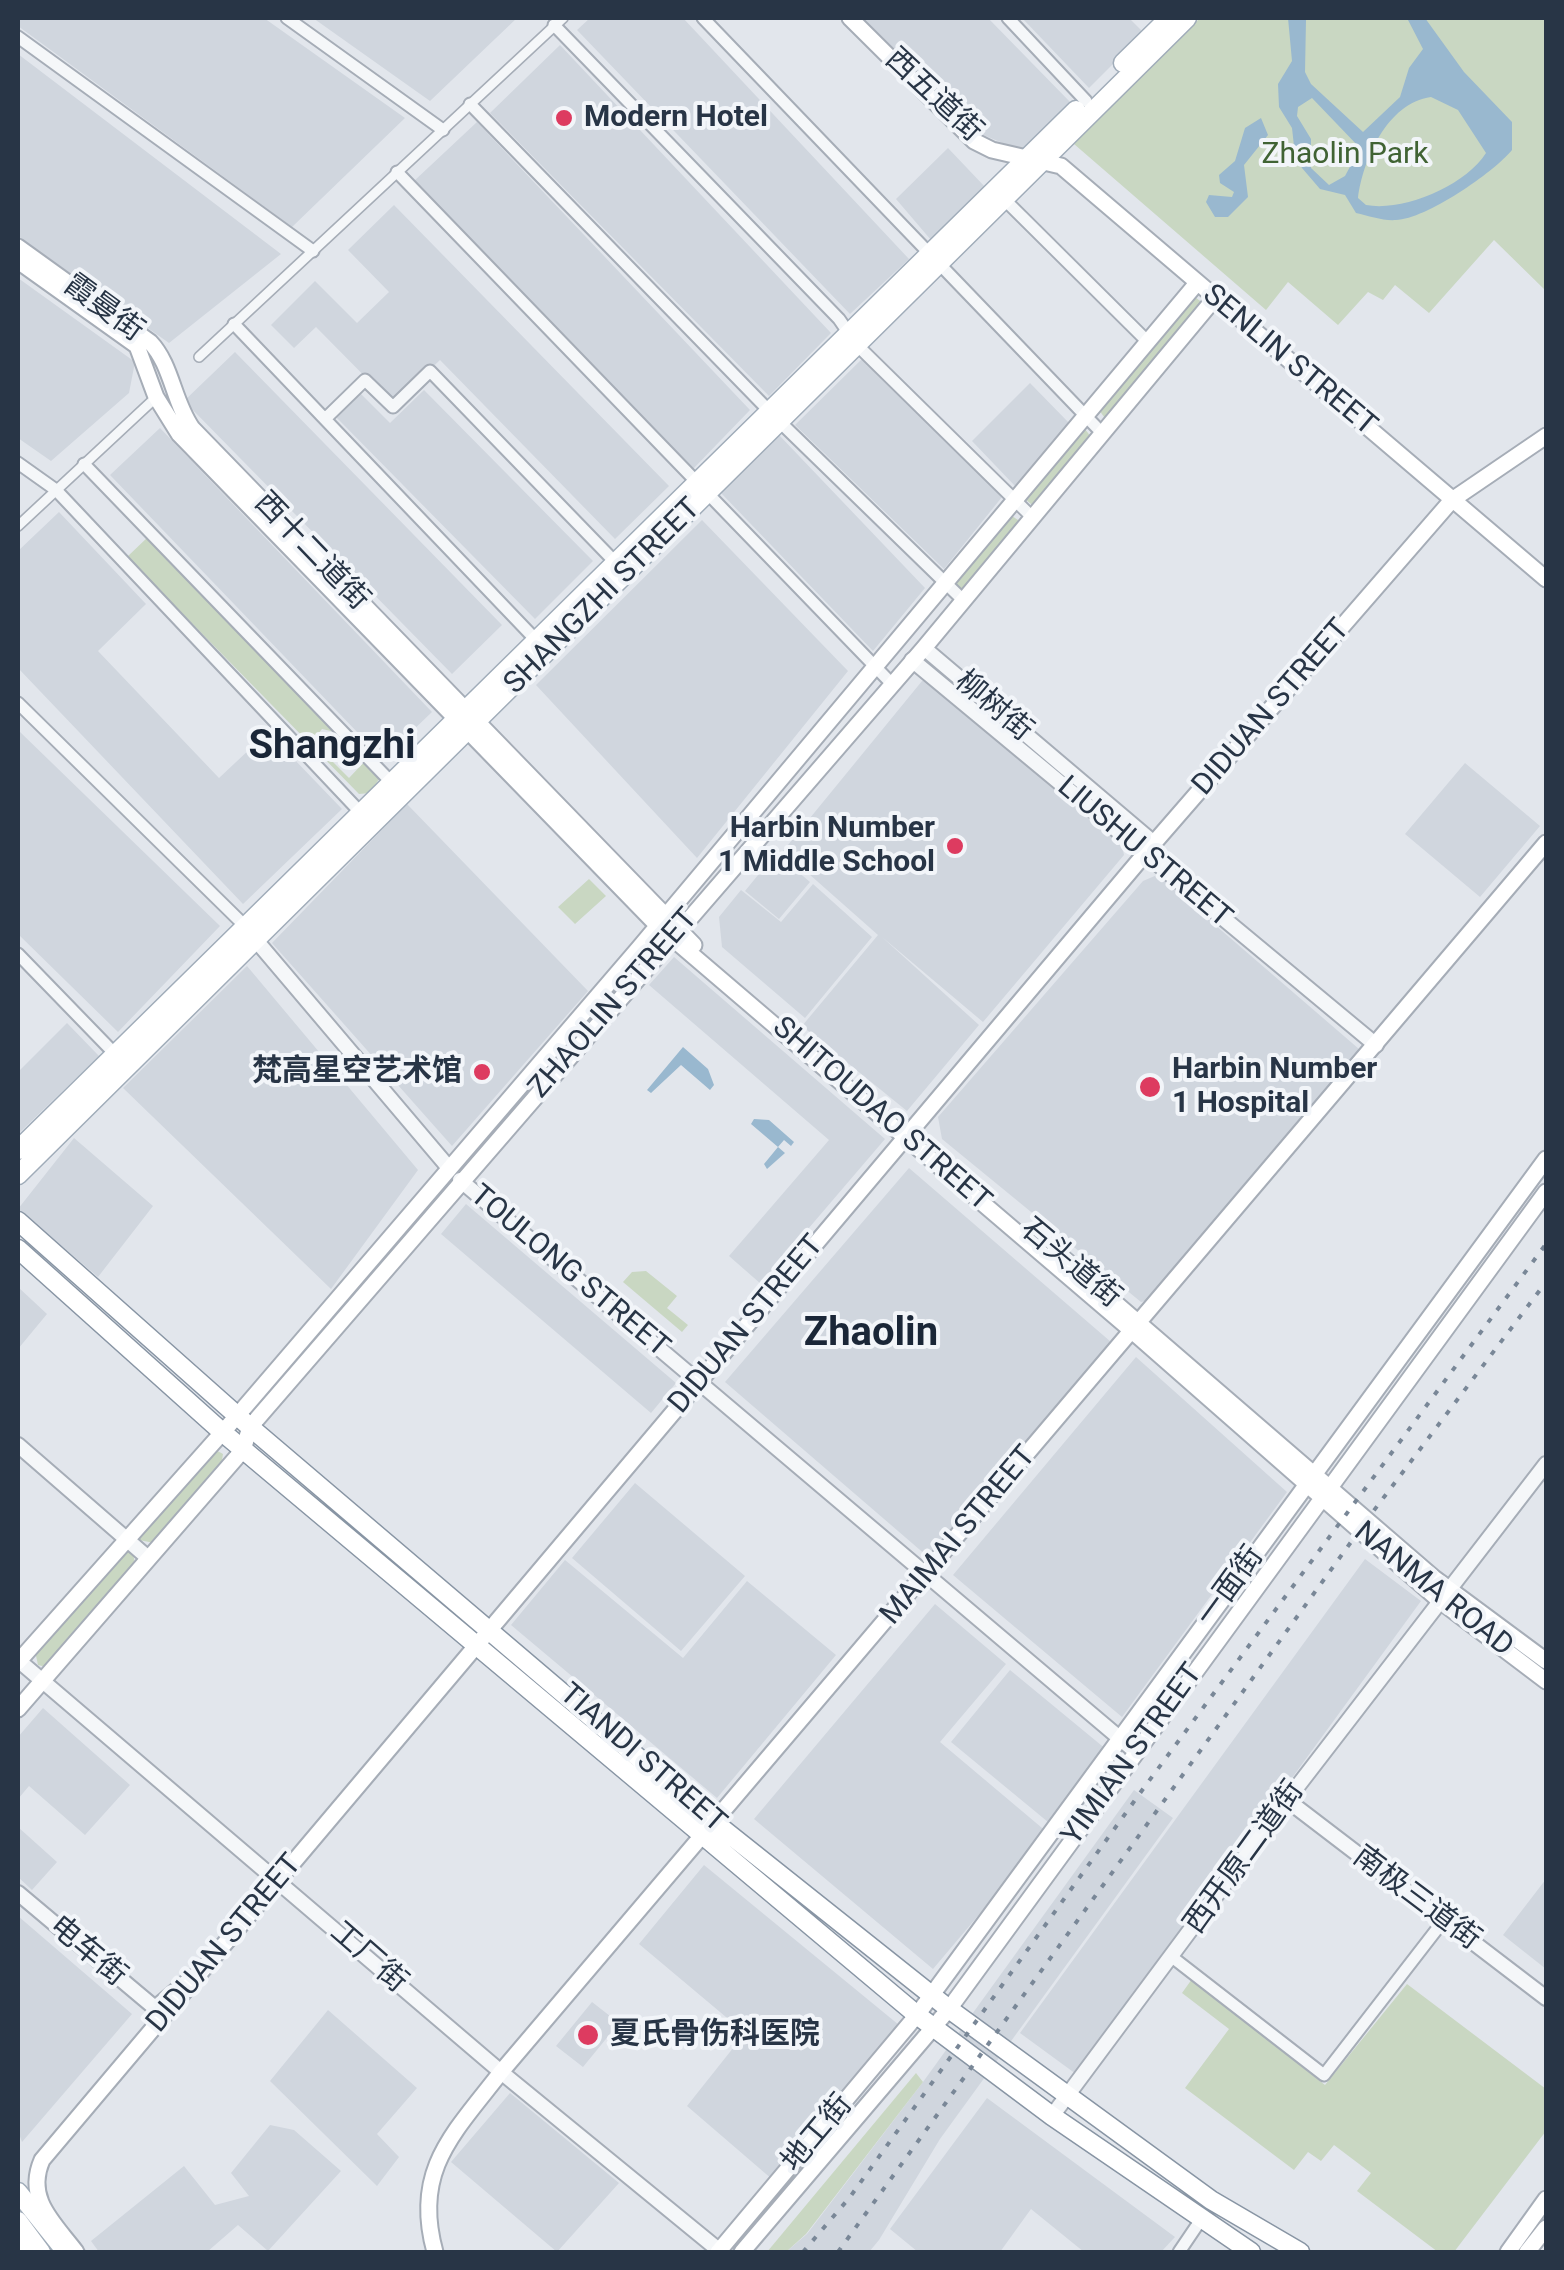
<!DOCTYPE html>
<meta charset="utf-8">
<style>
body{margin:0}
#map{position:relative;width:1564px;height:2270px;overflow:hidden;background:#e2e6ec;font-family:Roboto,sans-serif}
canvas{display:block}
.frame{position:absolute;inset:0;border:20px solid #283546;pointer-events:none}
</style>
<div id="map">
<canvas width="1564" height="2270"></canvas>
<div class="frame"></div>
</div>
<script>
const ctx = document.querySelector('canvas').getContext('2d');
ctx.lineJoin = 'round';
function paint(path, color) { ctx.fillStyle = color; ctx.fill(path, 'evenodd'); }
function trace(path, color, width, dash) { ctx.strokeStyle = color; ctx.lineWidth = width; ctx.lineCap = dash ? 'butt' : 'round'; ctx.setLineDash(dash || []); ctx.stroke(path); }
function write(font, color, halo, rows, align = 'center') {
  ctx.font = font + ' Roboto,"Noto Sans SC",sans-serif'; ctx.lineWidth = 8; ctx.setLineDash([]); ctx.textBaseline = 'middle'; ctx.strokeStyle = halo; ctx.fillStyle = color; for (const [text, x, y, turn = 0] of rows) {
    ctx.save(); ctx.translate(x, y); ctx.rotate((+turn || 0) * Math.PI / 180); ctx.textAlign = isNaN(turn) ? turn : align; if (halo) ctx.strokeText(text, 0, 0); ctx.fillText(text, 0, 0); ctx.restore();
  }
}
paint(new Path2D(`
 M18,18H264L405,118L292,227L18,26Z
 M313,18H517L430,101Z
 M590,18H683L909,259L850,314L577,30Z
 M861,18H988L1072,104L1022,151L976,132Z
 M1022,18H1129L1144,33L1089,88Z
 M560,45L831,333L769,396L490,113Z
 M18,54L281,254L169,343L18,236Z
 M477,122L750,410L693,469L414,181Z
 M948,148L986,188L931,240L896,199Z
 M394,205L669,486L615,539L440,360L393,405L316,327L294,348L271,325L315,281L357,323L389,292L348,250Z
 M18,278L135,362L129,393L51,461L18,438Z
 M235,352L502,625L452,674L184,401Z
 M865,356L1002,497L944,569L795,425Z
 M1030,383L1070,424L1015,486L972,441Z
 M424,390L593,561L535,619L336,417L360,393L390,423Z
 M160,428L432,712L383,759L110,475Z
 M779,435L925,588L873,651L721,493Z
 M59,512L146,604L98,651L219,778L268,732L342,809L243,904L18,668V551Z
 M702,520L848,671L697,858L536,685Z
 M930,680L1121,840L1124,855L983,1022L882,937L979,1025L907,1111L802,1026L878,935L783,851L922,681Z
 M18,730L220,926L118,1032L18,934Z
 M1465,763L1540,826L1480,897L1405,834Z
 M407,804L588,991L452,1146L272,943Z
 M776,853L810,882L779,919L745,891Z
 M1157,875L1359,1049L1362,1058L1154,1299L1141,1302L942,1139L938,1117L1143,881Z
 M813,884L872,937L805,1018L722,947L719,917L741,890L781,922Z
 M674,957L885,1139L761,1284L729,1256L829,1140L649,985Z
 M247,966L418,1170L331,1289L123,1088Z
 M67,1023L99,1056L18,1134V1072Z
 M74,1138L153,1206L98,1277L18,1209Z
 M909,1168L1111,1342L927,1556L725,1382Z
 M466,1204L676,1383L651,1413L441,1234Z
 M18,1287L47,1314L18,1349Z
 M1136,1357L1287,1492L1122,1717L953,1575Z
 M635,1483L745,1576L681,1651L572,1558Z
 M1365,1559L1421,1601L1076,2074L1020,2033Z
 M565,1560L683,1658L747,1581L836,1655L717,1798L511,1625Z
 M935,1604L1006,1664L940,1742L1048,1833L933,1969L754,1819Z
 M1010,1670L1107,1750L1048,1822L951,1742Z
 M43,1708L130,1785L85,1835L29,1786L18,1799V1737Z
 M1134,1790L1173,1818L940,2139L879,2240L869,2252H786L807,2234L923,2082Z
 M18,1827L57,1862L32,1890L18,1877Z
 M704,1865L899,2025L773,2180L687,2106L745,2033L639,1944Z
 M1546,1879V1969L1503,1935Z
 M18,1916L132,2014L22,2142L18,2131Z
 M592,2002L619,2023L583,2067L556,2046Z
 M328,2010L417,2088L377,2134L399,2157L377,2186L270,2081Z
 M510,2093L619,2183L557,2252L451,2162Z
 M987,2098L1175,2237L1161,2252H1084L1031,2209L1000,2252H918L890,2229Z
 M270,2125L294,2130L341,2171L268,2251L238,2225L207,2252H99L91,2241L184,2166L215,2205L249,2196L231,2173Z`), '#d0d6de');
paint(new Path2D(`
 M1200,18H1546V291L1494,240L1429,313L1395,285L1383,300L1368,292L1338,325L1288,282L1266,310L1074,144Z
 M1195,297L1204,304L1107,421L1099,410Z
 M1084,428L1092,438L1037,503L1031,504L1025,499Z
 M1009,514L1021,522L960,591L953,585Z
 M149,536L335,732L322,729L314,739L316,745L349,778L367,759L381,776L370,793L359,794L127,557Z
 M589,879L606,896L575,924L558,907Z
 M646,1271L677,1296L667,1308L688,1325L682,1332L623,1282L632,1272Z
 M214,1449L223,1454L221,1466L154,1543L139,1540L138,1535Z
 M124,1551L133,1553L135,1564L46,1667L38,1665L35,1651Z
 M1192,1979L1325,2085L1407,1984L1546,2089V2131L1454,2252H1438L1357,2191L1371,2173L1334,2145L1321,2161L1308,2152L1294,2170L1185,2088L1229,2029L1182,1993Z
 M916,2073L923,2082L806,2234L786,2252H767Z`), '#c9d7c2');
paint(new Path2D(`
 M1288,18L1306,20L1305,72L1311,84L1363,132L1400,97L1409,68L1423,49L1407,18H1425L1464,72L1512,122V150C1493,173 1426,219 1396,220C1383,221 1369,216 1356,213L1345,195L1320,189L1302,168L1295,155L1292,128L1279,107L1278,84L1292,61ZM1431,97L1458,110L1486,153C1465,186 1403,212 1366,205L1358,198C1363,160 1387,103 1431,97ZM1312,98L1360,148L1345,176L1329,185L1311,168V139L1297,116L1298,107Z
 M1261,118L1268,135L1244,165L1248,197L1228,217H1215L1206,202L1209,195L1232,197L1234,192L1220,183L1219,175L1235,161L1245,128Z
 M683,1047L708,1069L714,1085L710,1090L681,1065L651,1093L647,1090Z
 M754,1119L769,1120L794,1142L791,1146L784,1140L778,1147L785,1153L767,1169L764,1164L778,1147L751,1124Z`), '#99b8cf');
const pedestrian = new Path2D(`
 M199,357L563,18
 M18,526L151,402`);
const minor = new Path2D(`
 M287,18L443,130
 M703,18L1103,434
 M1008,18L1086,101
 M554,25L839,319L857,345L1033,518
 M18,37L313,251
 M470,104L780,422L962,599
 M397,172L892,684
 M1004,199L1147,341
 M234,324L536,640
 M325,419L365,380L393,407L430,371L615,562
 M18,463L56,490L362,814
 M84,464L393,784
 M18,703L246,927
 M18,954L115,1054
 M1172,1957L1324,2075L1444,1920
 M1179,2252L1200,2221`);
const tertiary = new Path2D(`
 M924,648L1154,843
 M912,660L1376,1045
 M249,932L449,1168
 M460,1180L1136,1752
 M18,1445L147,1557
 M18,1660L501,2072L721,2252
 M1287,1800L1546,1998
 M18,1893L155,2008L192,1977
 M1052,2116L1287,1800L1546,1464`);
const secondary = new Path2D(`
 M850,18L974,141L992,150L1061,166L1546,579
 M18,247L150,342C172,365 173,401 192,428L694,945
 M18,261L137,346L156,397L179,434L657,925L1131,1330L1439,1600L1546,1681
 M1055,1251L1434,1578L1546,1661
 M18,1662L237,1416L639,948L1197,283
 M18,1709L243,1450L250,1427L924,648L1215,298
 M18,2242L27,2252
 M76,2252C54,2223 25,2199 42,2160L1154,843L1452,500L1546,436
 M435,2252C412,2170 454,2133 501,2072L1546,843
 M718,2252L917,2015L1546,1159
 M742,2252L949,2009L1546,1192
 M1508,2252L1546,2199
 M1527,2252L1546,2228`);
const primary = new Path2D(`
 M1123,63L1169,18
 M18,1150L1076,110
 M18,1175L1187,18
 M18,2192L66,2252
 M18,2221L41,2252`);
const trunk = new Path2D(`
 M18,1221L250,1427L714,1822L949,2009L1211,2200L1300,2252
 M18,1249L221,1431L917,2015L1052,2116L1251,2252`);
trace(pedestrian, '#a6adb7', 12);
trace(minor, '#a6adb7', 15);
trace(tertiary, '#a6adb7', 18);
trace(secondary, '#a6adb7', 19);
trace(primary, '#a0acb9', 21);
trace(trunk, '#8895a4', 21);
trace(pedestrian, '#f5f7f9', 9);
trace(minor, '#f5f7f9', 11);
trace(tertiary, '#f5f7f9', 14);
trace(secondary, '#fff', 15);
trace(primary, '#fff', 18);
trace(trunk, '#fff', 18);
trace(new Path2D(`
 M803,2252L850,2197L1143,1789L1546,1244
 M838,2252L1372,1513L1546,1282`), '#798797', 4, [5, 10]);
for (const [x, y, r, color] of [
 [564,118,10,"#dd3b60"],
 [955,846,10,"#dd3b60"],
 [482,1072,10,"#dd3b60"],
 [1150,1087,12,"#dd3b60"],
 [588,2035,12,"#dd3b60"]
]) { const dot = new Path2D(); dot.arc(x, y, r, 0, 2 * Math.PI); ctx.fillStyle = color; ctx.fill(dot); trace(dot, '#f2f5f9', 4); }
write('30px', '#283546', '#f2f5f9', [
 ["西五道街",933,96,43],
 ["霞曼街",103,309,36],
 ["SENLIN STREET",1289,361,40],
 ["西十二道街",311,552,46],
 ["SHANGZHI STREET",603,597,-45],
 ["柳树街",993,707,40],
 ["DIDUAN STREET",1272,708,-49],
 ["LIUSHU STREET",1144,853,40],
 ["ZHAOLIN STREET",614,1004,-49],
 ["SHITOUDAO STREET",881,1115,41],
 ["石头道街",1070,1264,40],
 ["TOULONG STREET",569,1272,40],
 ["DIDUAN STREET",747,1325,-50],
 ["MAIMAI STREET",959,1536,-50],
 ["一面街",1231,1587,-54],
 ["NANMA ROAD",1433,1590,39],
 ["YIMIAN STREET",1133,1755,-54],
 ["TIANDI STREET",642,1759,41],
 ["西开原二道街",1245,1858,-54],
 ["南极三道街",1416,1899,37],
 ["DIDUAN STREET",225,1944,-50],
 ["电车街",87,1952,40],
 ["工厂街",368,1958,41],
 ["地工街",818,2134,-50]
]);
write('bold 30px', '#283546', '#f2f5f9', [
 ["Modern Hotel",584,118],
 ["Harbin Number",935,829,"right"],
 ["1 Middle School",935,863,"right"],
 ["Harbin Number",1172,1070],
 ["1 Hospital",1172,1104],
 ["梵高星空艺术馆",462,1072,"right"],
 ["夏氏骨伤科医院",610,2035]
], 'left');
write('30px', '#406334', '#f2f5f9', [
 ["Zhaolin Park",1345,155]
]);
write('bold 40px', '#1a2637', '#f2f5f9', [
 ["Shangzhi",332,748],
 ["Zhaolin",871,1335]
]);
</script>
